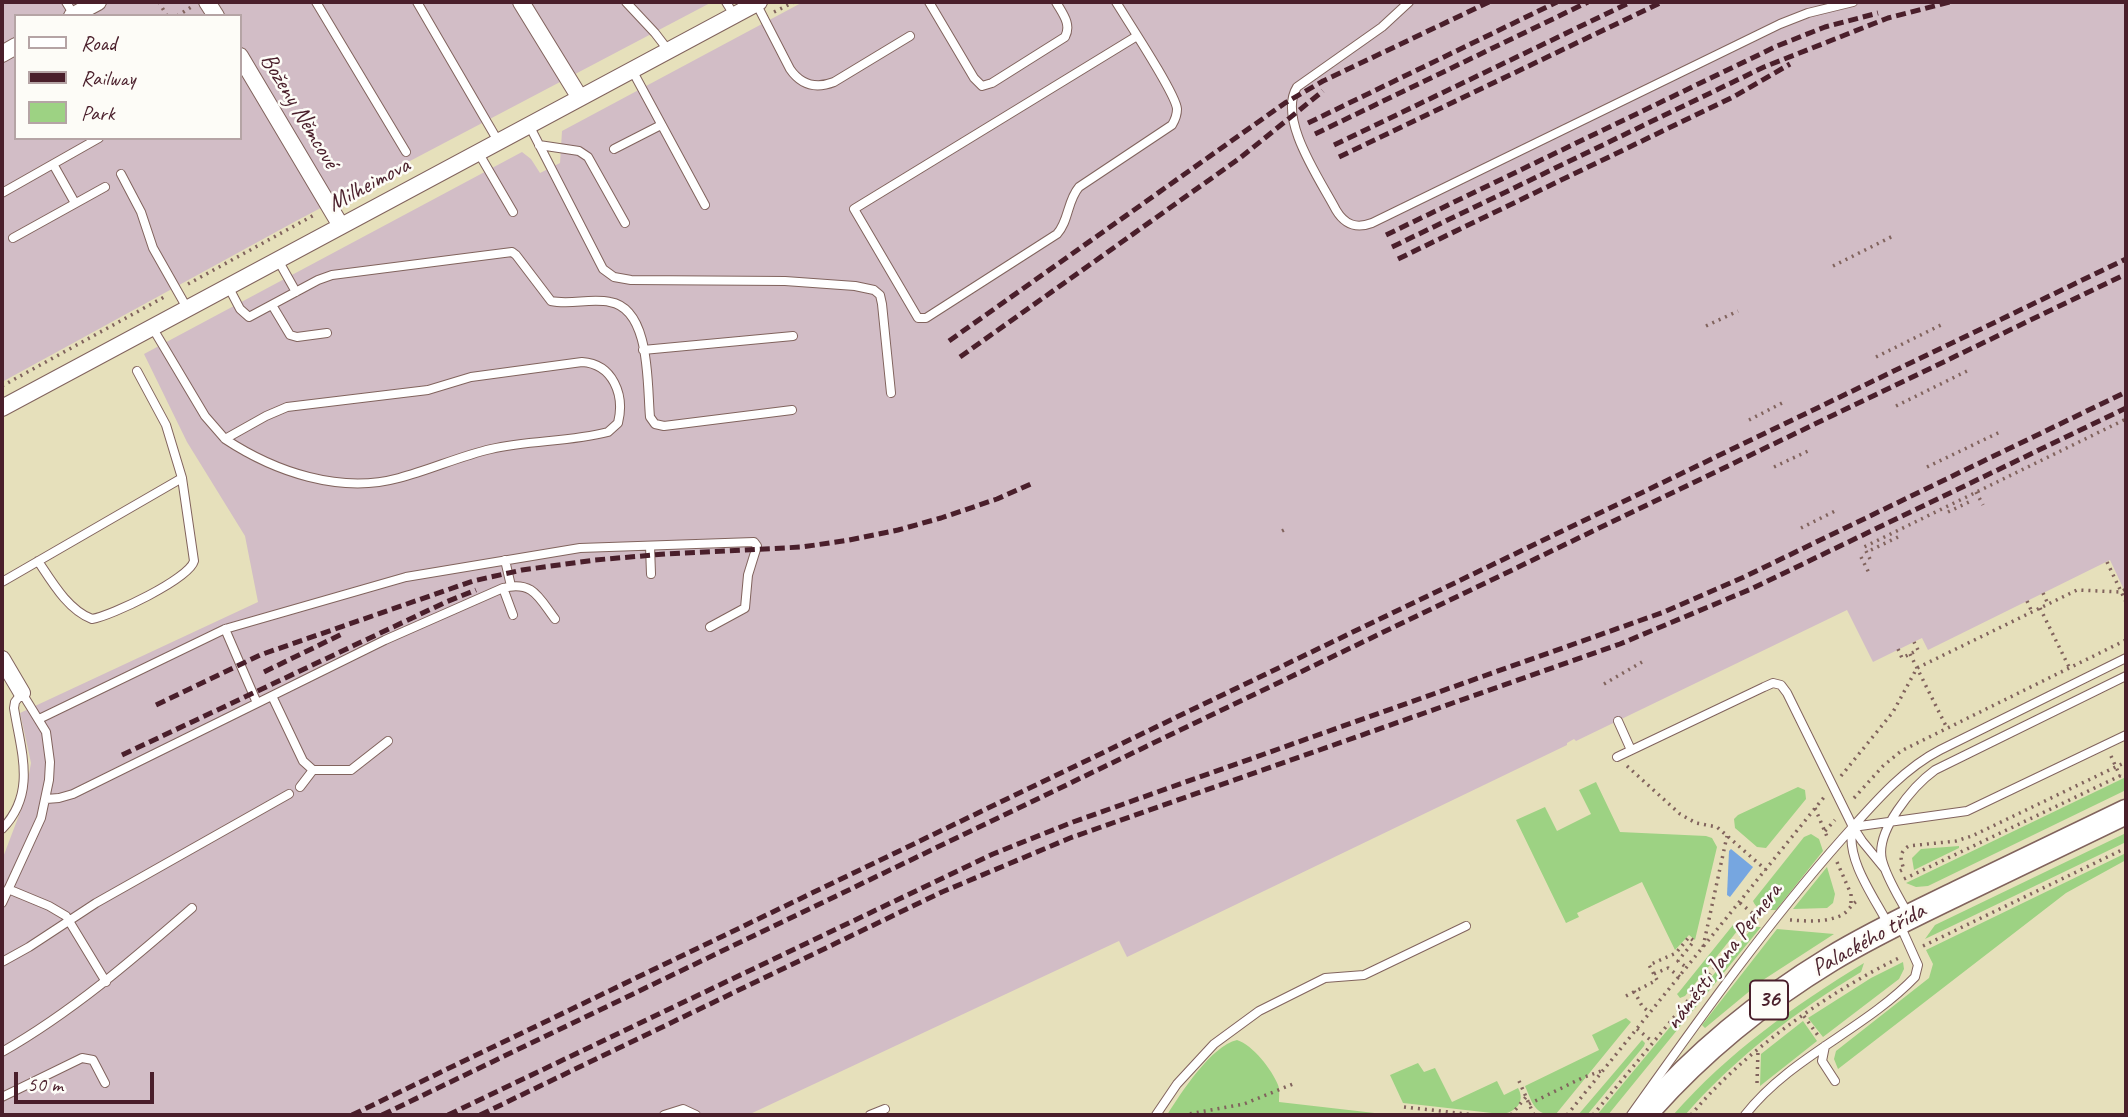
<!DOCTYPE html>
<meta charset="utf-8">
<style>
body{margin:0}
#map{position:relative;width:2128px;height:1117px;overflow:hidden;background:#e6e0bb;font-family:Caveat,sans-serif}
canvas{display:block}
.frame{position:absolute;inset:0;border:4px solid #4a1f2b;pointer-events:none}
.legend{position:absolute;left:14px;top:14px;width:228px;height:126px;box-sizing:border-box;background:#fdfcf7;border:2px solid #b5a4a5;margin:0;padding:9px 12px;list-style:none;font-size:21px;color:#4a1f2b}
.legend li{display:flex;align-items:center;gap:14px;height:35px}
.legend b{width:35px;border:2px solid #b5a4a5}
.scale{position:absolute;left:14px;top:1072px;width:140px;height:32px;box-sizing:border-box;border:4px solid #4a1f2b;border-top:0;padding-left:9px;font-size:21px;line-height:24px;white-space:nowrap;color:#4a1f2b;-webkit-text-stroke:5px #fdfcf7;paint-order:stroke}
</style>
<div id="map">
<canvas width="2128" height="1117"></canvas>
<div class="frame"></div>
<ul class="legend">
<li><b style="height:9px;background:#fff"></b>Road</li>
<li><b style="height:9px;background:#4a1f2b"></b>Railway</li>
<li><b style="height:19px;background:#9dd283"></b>Park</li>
</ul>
<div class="scale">50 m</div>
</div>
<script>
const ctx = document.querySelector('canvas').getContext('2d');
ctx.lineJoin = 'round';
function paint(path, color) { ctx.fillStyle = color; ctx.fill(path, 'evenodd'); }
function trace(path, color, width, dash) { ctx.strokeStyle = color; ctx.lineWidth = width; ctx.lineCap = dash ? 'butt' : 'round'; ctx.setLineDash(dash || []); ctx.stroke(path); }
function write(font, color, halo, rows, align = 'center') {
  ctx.font = font + ' Caveat,sans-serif'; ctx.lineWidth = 5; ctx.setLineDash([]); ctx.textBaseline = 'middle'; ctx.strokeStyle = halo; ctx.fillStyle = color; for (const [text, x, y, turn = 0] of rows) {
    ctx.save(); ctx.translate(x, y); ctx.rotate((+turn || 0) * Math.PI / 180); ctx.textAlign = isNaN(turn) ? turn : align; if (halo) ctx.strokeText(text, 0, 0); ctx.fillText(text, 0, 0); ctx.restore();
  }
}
paint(new Path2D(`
 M2,2H712L296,221L2,382ZM16,16H240V138H16Z
 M803,2H2126V594L2110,560L1928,650L1922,638L1873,662L1847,610L1576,741L1574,739L1567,743V745L1127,957L1119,941L748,1115H2V860L24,802L31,763L20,713L258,602L245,536L187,442L144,354L522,152L531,159L540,173L560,163L562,131Z`), '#d2bdc6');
paint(new Path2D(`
 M2126,777V790L1928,886L1916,887L1906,883Z
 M1596,782L1620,832L1706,836L1712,838L1717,847L1695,940L1689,935L1675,950L1642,882L1577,913L1579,917L1566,923L1516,820L1545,807L1557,831L1591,814L1579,790Z
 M1798,787L1805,790L1806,799L1766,848L1757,847L1735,828L1734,819L1738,815Z
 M2126,833V842L1925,939L1935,925Z
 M1811,834L1819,839L1823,851L1776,910C1766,910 1757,911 1753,901L1804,837Z
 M1959,846V848L1914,870L1912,858L1921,849Z
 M2126,853V860L2066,893L1838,1069L1834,1059L1836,1051L1929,978L1933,964L1926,950Z
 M1827,867L1835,894L1833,903L1827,908L1793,909Z
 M1733,925H1742L1685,996L1680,998L1677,994L1679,992Z
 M1753,927H1761L1608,1115H1597Z
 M1777,929L1834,934L1763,980L1705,1028L1702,1025Z
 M1903,962L1904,969L1899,979L1823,1037L1808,1018L1871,978Z
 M1864,963L1861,972C1796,1011 1735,1058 1685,1115H1673C1729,1052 1792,1007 1864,963Z
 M1626,1018L1631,1022L1556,1114C1535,1117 1532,1102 1525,1086L1599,1050L1592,1035Z
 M1803,1021L1817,1041L1760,1086L1761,1054Z
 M1237,1040C1253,1045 1272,1070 1278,1085C1280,1090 1279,1096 1279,1102L1392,1115H1167C1181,1093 1211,1046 1237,1040Z
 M1642,1040L1645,1043L1644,1046L1587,1115H1578Z
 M1418,1063L1424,1072L1435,1068L1452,1102L1497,1081L1504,1095L1518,1088C1526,1102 1515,1113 1501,1114L1403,1103L1390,1075Z`), '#9dd283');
paint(new Path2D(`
 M1731,849L1753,867L1730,897L1727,895L1729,851Z`), '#76a6e0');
const lane = new Path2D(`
 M66,2L74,15
 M316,2L406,152
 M417,2L498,141
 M626,2L655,33L668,50
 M726,2L734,15
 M929,2L974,78L982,86L992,83L1065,37C1072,24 1062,13 1056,2
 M1116,2C1127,20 1176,94 1177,109C1177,115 1175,120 1172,125L1079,187C1067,201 1069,221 1057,234L926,318H918L854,209L1137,36
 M1409,2L1382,27L1297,87C1277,119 1321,181 1336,210C1345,225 1356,229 1372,223L1780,24L1808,13L1853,2
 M756,3L790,69C801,85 816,89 834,82L910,36
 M632,70L705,205
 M529,125L603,269L614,277L631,280L785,281L855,286L874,290L880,295L882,304L891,393
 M539,145L579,151L588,157L625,223
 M614,149L661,125
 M478,152L513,212
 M53,164L75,203
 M121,174L141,212L153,248L187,308
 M2,193L99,138
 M13,238L105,187
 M278,260L296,292
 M228,286L240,309L249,317L318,280L332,275L512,252L516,255L551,301C570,305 591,298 610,302C651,309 647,385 650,417L655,424L664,426L792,410
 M272,305L290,335L297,337L327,333
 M152,327L205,416L225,439L266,416L287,407L428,390L471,377L582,362C613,364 625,395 618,423L608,432C570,442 530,440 491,449C460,456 430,470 399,478C340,494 275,472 225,439
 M643,350L793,336
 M137,371L166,425L182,478
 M650,546L651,574
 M505,560L511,586
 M2,582L182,478L194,561C189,579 111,616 92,619C68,610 52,582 38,561
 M503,588C533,580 539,598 555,619
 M225,629L257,703
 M272,696L303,761L313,770H351L388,741
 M39,719L225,629L406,577L580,548L754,542L757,546L748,575L745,608L710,627
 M1618,721L1631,750
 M1617,757L1764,687L1773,683L1781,685L1787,693L1853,827L1862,841L1885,869
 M300,787L313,770
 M46,799L59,798L73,794L385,640L503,588L513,615
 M1853,827L1967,811L2126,735
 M2,829C37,793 21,752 14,708L15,702L22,693L46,732L50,762L49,780L41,818L2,903
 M1852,830C1847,861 1874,897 1888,924
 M8,889L49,906L66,916L106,982
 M1908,914C1899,897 1887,879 1882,860C1875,831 1913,786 1935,770L2126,676
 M2,962L29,947L96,903L289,794
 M1825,1046L1822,1061L1835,1081
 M2,1052C72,1012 132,960 192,908
 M2,1097L82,1058L93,1060L105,1083
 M664,1115L683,1109L696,1115
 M870,1115L885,1109
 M1156,1115L1177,1084L1214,1044L1259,1011L1325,978L1364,975L1466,926
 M1631,1115C1698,1021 1765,926 1842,839C1871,807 1901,770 1940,750L2126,658
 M1745,1115C1790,1057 1864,1030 1915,977L1918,965L1900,925`);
const street = new Path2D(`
 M207,2L216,16
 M521,2L580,98
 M72,16L98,2
 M2,54L16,46
 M240,56L341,226
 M2,408L759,2
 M2,659L22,693`);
const primary = new Path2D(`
 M1644,1115C1697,1054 1762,1001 1831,959C1872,934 1915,914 1958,893C2014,866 2070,839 2126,812`);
trace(lane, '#81635d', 10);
trace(street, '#81635d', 18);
trace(primary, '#81635d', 27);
trace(new Path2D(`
 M159,2L167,16
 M774,12L794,2
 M177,16L193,6
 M345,199L389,179
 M1833,266L1895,235
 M188,284L316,214
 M1706,326L1738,311
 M1876,357L1945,323
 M2,386L166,296
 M1896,406L1967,371
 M1749,420L1784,402
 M1774,467L1808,451
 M1927,467L2000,432
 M1976,492L1983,505
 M1948,512L1971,501
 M1801,528L1837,510
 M1282,531L1286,529
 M1871,550L1898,537
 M1861,557L1869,573
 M1870,559L1864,547L2126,419
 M2107,562L2126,602
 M2043,593L2048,604
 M2027,601L2032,612
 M2040,608L2070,669
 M1898,649L1902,658L1918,650L1914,642
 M1910,654L1947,728
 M1604,684L1642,662
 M2111,756L2120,776
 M1627,766L1680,814L1696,823L1717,827L1766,870
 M1841,776L1893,712L1917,668L2077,590L2121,592L2126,589
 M1854,798L1883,766L1901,751L2126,640
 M1815,808L1828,839
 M1825,831L1835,820
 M1837,862L1851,894V904
 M1900,871L1904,869C1900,859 1899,852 1909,846L1956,841L1972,836L2126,762
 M1904,879L2126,773
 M1740,903L1757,917H1761
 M1790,920C1807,921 1825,923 1842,915C1849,911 1851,904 1859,900
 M1923,946L2126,848
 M1703,947L1727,836
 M1654,974L1668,968L1680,977
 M1634,991L1642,1006L1650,1013
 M1626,996L1657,980L1649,965L1676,953L1689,937L1694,941L1678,961L1687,968
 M1804,1016L1819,1037
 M1637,1029L1653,1042
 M1519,1081L1534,1115
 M1757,1083L1758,1050
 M1529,1104L1582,1078L1601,1071
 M1404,1107L1476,1115
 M1183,1115L1244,1104L1293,1084
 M1511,1115L1526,1097
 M1567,1115L1825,796
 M1593,1115L1757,917
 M1691,1115C1742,1053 1828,992 1901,957`), '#81635d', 3.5, [2, 5]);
trace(lane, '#fff', 8);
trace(street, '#fff', 16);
trace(primary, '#fff', 24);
trace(new Path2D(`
 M1308,123L1557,2
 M1315,134L1588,2
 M1334,145L1631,2
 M1339,157L1662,2
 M1386,235L1777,46L1825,27L1878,13
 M1392,247L1764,67L1888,18L1950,2
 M1398,259L1735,96L1790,64
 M949,341L1285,103L1323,81L1489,2
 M960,357L1240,158L1323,91
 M264,672L344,633
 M156,705L260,655L473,581L522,570L595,560L665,554L802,547L849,540L898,530L941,518L997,499L1033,483
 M122,755L446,602L476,590
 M352,1115L2126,259
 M382,1115L2126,274
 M448,1115L993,854L1073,822L1664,612L1744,577L2126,392
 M480,1115L942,892L1070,838L1620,644L1751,589L2126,408`), '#4a1f2b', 5, [10, 5]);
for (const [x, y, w] of [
 [1769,1000,38]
]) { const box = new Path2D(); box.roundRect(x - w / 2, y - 19.5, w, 39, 5); ctx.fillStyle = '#fdfcf7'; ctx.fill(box); trace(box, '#4a1f2b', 2); }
write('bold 23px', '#4a1f2b', null, [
 ["36",1769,1000]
]);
write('24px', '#4a1f2b', '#fdfcf7', [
 ["Boženy Němcové",299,111,59],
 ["Milheimova",369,185,-28],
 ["Palackého třída",1869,940,-29],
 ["náměstí Jana Pernera",1724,957,-53]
]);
</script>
